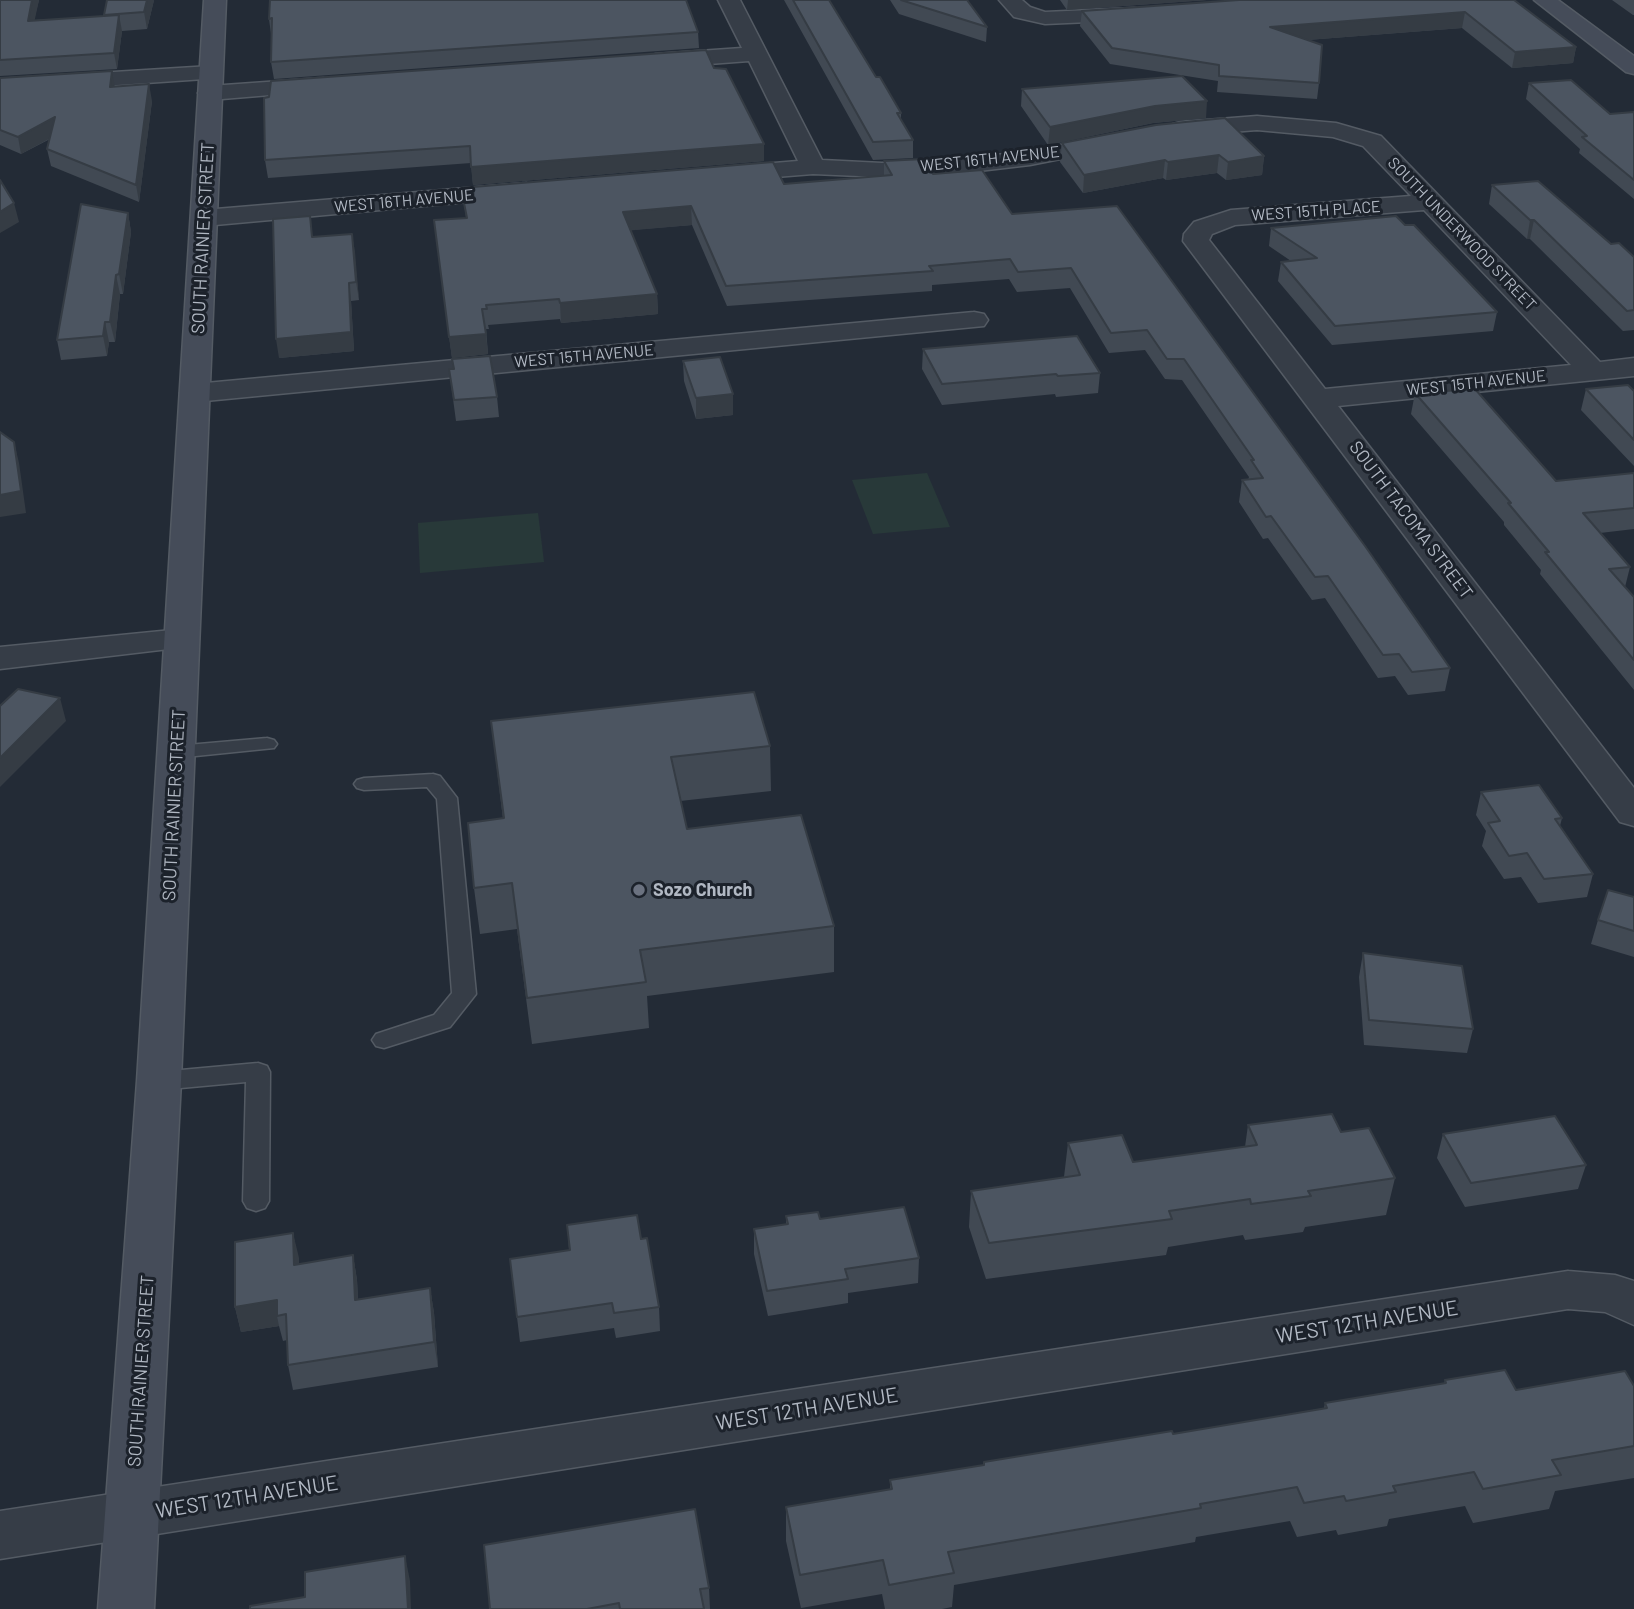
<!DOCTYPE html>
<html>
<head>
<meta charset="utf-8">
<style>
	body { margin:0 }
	canvas { display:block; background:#232b36 }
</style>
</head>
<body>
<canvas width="1634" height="1609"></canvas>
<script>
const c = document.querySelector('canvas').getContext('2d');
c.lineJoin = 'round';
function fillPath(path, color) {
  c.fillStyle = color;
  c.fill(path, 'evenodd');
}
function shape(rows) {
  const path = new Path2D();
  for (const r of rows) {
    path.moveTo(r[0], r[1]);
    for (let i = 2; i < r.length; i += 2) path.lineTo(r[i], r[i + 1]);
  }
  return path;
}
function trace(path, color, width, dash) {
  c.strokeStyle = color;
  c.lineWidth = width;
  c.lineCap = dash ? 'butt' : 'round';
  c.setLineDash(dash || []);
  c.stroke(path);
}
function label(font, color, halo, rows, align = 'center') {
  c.font = font + ' Barlow,sans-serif';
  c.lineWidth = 6;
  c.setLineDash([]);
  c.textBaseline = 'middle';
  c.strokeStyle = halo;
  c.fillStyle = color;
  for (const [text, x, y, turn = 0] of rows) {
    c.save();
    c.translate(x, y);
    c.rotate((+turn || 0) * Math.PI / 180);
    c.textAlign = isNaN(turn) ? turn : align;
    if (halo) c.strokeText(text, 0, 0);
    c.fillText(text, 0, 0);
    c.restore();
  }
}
fillPath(shape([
	[927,473,950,527,873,534,852,480],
	[538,513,544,562,420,573,418,523]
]), '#283939');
const lane = shape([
	[267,738,274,740,277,744,274,748,176,758,169,756,166,752,169,748,176,746,267,738],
	[433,774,440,776,457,798,476,994,450,1027,384,1048,376,1046,372,1040,376,1034,434,1015,452,993,437,799,427,787,364,790,357,788,354,784,357,780,364,778,433,774],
	[258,1063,267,1066,270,1072,269,1201,265,1208,256,1211,247,1208,243,1201,246,1082,159,1090,150,1087,147,1081,150,1075,159,1072,258,1063]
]);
const street = shape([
	[718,0,740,0,822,160,882,163,979,157,1030,151,1111,135,1120,137,1123,142,1120,147,1111,149,1030,165,979,171,882,177,813,174,726,181,717,179,714,174,717,169,726,167,798,161,749,61,656,68,648,66,645,61,648,56,656,54,742,48,718,0],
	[999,0,1022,0,1030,7,1045,12,1134,8,1142,9,1145,14,1142,19,1134,20,1045,24,1014,17,999,0],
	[211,66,219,68,222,73,219,78,0,93,0,79,211,66],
	[323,78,331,80,334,85,331,90,210,100,202,98,198,93,202,88,210,86,323,78],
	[1257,116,1336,123,1381,136,1600,362,1634,358,1634,376,1338,406,1634,788,1634,826,1620,822,1183,241,1184,234,1194,222,1231,210,1411,196,1363,146,1333,137,1257,130,1181,136,1173,134,1169,129,1173,124,1181,122,1257,116],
	[1424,210,1571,365,1325,389,1209,240,1212,234,1235,225,1424,210],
	[526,183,535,186,539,191,535,196,204,226,195,223,191,218,195,213,204,210,526,183],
	[974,312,984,314,988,320,984,326,195,402,185,399,180,393,185,387,195,384,974,312],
	[182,629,194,632,199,639,194,646,0,669,0,647,182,629],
	[1568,1271,1615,1275,1634,1281,1634,1325,1605,1312,1568,1309,0,1559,0,1511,1568,1271]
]);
const secondary = shape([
	[204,0,226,0,181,1081,154,1609,98,1609,137,1081,204,0],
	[1534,0,1558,0,1634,56,1634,74,1626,72,1534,0]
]);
trace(lane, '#545b64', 3);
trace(street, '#545b64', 3);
trace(secondary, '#545b64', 3);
fillPath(lane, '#363d47');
fillPath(street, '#363d47');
fillPath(secondary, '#454c59');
fillPath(shape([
	[0,0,39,0,34,20,105,16,104,15,154,0,147,29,122,31,117,69,0,76],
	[784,0,829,0,876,77,901,113,901,120,913,140,913,158,873,160],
	[890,0,967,0,987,27,986,42,899,14],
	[1060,0,1207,0,1067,10],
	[1514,0,1576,47,1573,63,1512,68,1462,28,1307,40,1319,83,1317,99,1217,92,1218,81,1110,64,1080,26,1082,11],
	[1612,0,1634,0,1634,15,1633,15],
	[269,19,698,32,699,48,274,79,271,62,271,34],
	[714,68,764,161,473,185,471,163,268,178,265,160],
	[0,78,115,86,152,101,139,202,51,166,47,149,50,139,21,154,0,145],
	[1529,83,1610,114,1634,112,1634,199,1579,153,1580,149,1526,99],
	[1022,89,1206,118,1153,123,1048,145,1021,106],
	[1062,143,1264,156,1262,175,1226,180,1217,173,1166,180,1163,178,1083,193,1060,162],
	[884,161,933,174,1012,214,1117,206,1450,668,1445,691,1408,695,1395,676,1378,678,1325,598,1312,600,1268,538,1263,539,1239,502,1242,480,1248,480,1249,477,1182,380,1165,379,1145,350,1109,353,1070,288,1017,292,1009,279,932,285,932,291,727,306,692,225,631,230,657,294,658,314,561,323,560,319,488,325,489,329,486,329,488,354,452,358,436,239,466,218,464,203,784,184,884,176],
	[1492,185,1611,244,1634,257,1634,330,1623,331,1530,239,1527,239,1489,204],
	[128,213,131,232,123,294,120,294,115,342,109,342,107,356,61,360,57,340],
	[1405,225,1497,312,1493,331,1332,345,1278,281,1281,262,1291,261,1269,246,1271,228],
	[352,234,359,300,351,301,354,351,279,358,313,237],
	[923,349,1100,373,1098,393,1056,397,1055,394,942,405,922,369],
	[683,361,733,415,696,419,684,381],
	[449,369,497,397,499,417,456,421],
	[1586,389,1634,391,1634,466,1581,410],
	[1415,393,1556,481,1634,473,1634,529,1600,533,1630,567,1625,587,1634,597,1634,690,1540,574,1541,570,1504,525,1504,522,1411,414],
	[491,721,770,746,771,791,680,801,687,829,834,926,834,972,647,996,649,1028,532,1044,517,929,480,934,474,888,503,819],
	[1481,792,1562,818,1560,826,1593,874,1587,897,1538,903,1521,877,1504,879,1482,846,1486,831,1476,815],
	[1634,897,1634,957,1591,944,1598,920],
	[1363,953,1473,1029,1467,1053,1364,1045,1359,977],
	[1248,1125,1341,1132,1395,1178,1386,1215,1305,1227,1303,1232,1245,1240,1243,1235,1168,1247,1166,1255,986,1279,969,1227,971,1191,1064,1177,1068,1143,1133,1162,1245,1147],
	[1443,1134,1586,1165,1578,1189,1465,1207,1437,1158],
	[786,1216,820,1219,919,1258,918,1283,848,1293,848,1303,768,1316,754,1254,754,1229,786,1225],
	[567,1225,641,1239,659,1307,660,1331,616,1338,614,1328,520,1342,510,1259,569,1250],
	[293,1233,299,1264,353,1255,357,1280,358,1299,430,1288,434,1313,438,1367,293,1390,288,1365,287,1340,283,1341,279,1326,241,1332,235,1307],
	[1445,1380,1516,1390,1634,1386,1634,1478,1555,1491,1549,1509,1473,1523,1465,1506,1389,1519,1387,1526,1338,1535,1336,1530,1297,1537,1290,1521,1196,1537,1195,1542,954,1585,952,1607,942,1609,885,1609,882,1594,801,1608,786,1541,786,1507,890,1489,890,1480,983,1465,984,1462,1173,1434,1324,1408,1325,1403,1444,1384],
	[709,1588,710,1609,490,1609]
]), '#414953');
fillPath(shape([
	[32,0,39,0,31,37,28,21],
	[147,0,154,0,147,29,144,12],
	[1068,0,1207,0,1067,10],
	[1465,12,1462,28,1268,43,1270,27],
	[119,15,122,31,117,69,114,53],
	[1576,47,1573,63,1512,68,1515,52],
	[112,71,115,88,110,87],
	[149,84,152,101,139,202,136,185],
	[1207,101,1206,118,1153,123,1048,145,1050,127,1155,106],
	[55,117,58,134,21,154,18,137],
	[764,144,764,161,473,185,471,167],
	[1219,155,1217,173,1166,180,1168,162],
	[1264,156,1262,175,1226,180,1228,162],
	[1165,160,1163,178,1083,193,1084,175],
	[14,203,19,222,0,233,0,212],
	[691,206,692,225,624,231,623,212],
	[128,213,131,232,123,294,119,274],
	[1530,220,1534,220,1530,239,1527,239],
	[352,234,355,252,359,300,356,282],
	[116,275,120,294,115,342,110,322],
	[349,283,351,301,354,351,279,358,276,339],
	[657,294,658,314,561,323,560,303],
	[105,322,109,342,107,356,103,336],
	[486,334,488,354,452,358,449,337],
	[733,394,733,415,696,419,696,398],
	[14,442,19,463,26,513,0,517,0,495],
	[60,698,66,721,0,787,0,758],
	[293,1233,299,1258,299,1289,294,1265],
	[353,1255,357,1280,359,1324,355,1300],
	[430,1288,434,1313,438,1367,434,1342],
	[277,1300,277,1316,279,1326,241,1332,235,1307],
	[405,1556,410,1581,411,1609,408,1609]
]), '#353c44');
const building = shape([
	[0,0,32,0,28,21,119,15,114,53,0,60,0,0],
	[107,0,147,0,144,12,104,15,107,0],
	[270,0,686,0,698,32,271,62,272,18,269,19,270,0],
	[793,0,829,0,876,77,880,77,901,113,897,113,913,140,873,142,793,0],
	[901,0,967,0,987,27,901,0],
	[1239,0,1514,0,1576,47,1515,52,1465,12,1270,27,1322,45,1319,83,1219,76,1219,65,1112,48,1082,11,1239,0],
	[706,50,714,68,726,69,764,144,471,167,470,146,265,160,264,98,269,97,271,81,706,50],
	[112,71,110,87,149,84,136,185,47,149,55,117,18,137,0,130,0,78,112,71],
	[1182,76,1207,101,1155,106,1050,127,1022,89,1182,76],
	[1571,80,1610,114,1634,112,1634,180,1582,137,1587,136,1529,83,1571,80],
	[1225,118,1264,156,1228,162,1219,155,1168,162,1165,160,1084,175,1062,143,1156,125,1225,118],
	[924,159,933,174,982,170,1012,214,1117,206,1365,546,1450,668,1412,672,1399,654,1383,655,1328,576,1315,577,1271,516,1266,517,1242,480,1263,478,1251,460,1254,460,1184,359,1167,359,1147,330,1111,333,1071,268,1018,272,1010,259,929,266,933,271,726,286,691,206,623,212,657,294,560,303,559,299,486,305,487,309,482,309,486,334,449,337,434,220,467,218,464,203,474,202,473,187,773,162,784,184,892,175,884,161,924,159],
	[0,180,14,203,0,212,0,180],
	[1538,181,1611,244,1619,243,1634,257,1634,310,1627,311,1534,220,1530,220,1492,185,1538,181],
	[81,204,128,213,119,274,116,275,110,322,105,322,103,336,57,340,81,204],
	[310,216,312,237,352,234,356,282,349,283,351,332,276,339,273,219,310,216],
	[1396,216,1405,225,1414,225,1497,312,1335,326,1281,262,1317,258,1271,228,1396,216],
	[1077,336,1100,373,1058,376,1056,374,942,384,923,349,1077,336],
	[490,356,497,397,454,400,449,369,454,369,452,359,490,356],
	[720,357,733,394,696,398,683,361,720,357],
	[1628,385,1634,391,1634,440,1586,389,1628,385],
	[1475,389,1556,481,1634,473,1634,508,1583,513,1630,567,1609,569,1634,597,1634,660,1545,552,1549,552,1508,503,1511,503,1415,393,1475,389],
	[0,432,14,442,21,491,0,495,0,432],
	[18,689,60,698,0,758,0,706,18,689],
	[754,692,770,746,671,757,687,829,801,815,834,926,640,950,646,982,527,998,512,883,474,888,468,823,504,818,491,721,754,692],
	[1539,785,1562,818,1555,819,1593,874,1544,879,1527,853,1509,856,1488,823,1500,821,1481,792,1539,785],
	[1608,890,1634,897,1634,931,1598,920,1608,890],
	[1363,953,1462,966,1473,1029,1369,1020,1363,953],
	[1332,1114,1341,1132,1369,1128,1395,1178,1308,1191,1311,1196,1251,1204,1250,1199,1169,1211,1172,1219,989,1243,971,1191,1080,1175,1068,1143,1122,1135,1133,1162,1257,1145,1248,1125,1332,1114],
	[1555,1116,1586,1165,1471,1183,1443,1134,1555,1116],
	[904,1207,919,1258,845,1269,848,1279,767,1291,754,1229,788,1224,786,1216,818,1212,820,1219,904,1207],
	[637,1215,641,1239,647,1238,659,1307,614,1313,612,1303,517,1317,510,1259,570,1250,567,1225,637,1215],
	[293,1233,294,1265,353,1255,355,1300,430,1288,434,1342,288,1365,286,1314,277,1316,277,1300,235,1307,235,1242,293,1233],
	[1505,1370,1516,1390,1625,1371,1634,1386,1634,1446,1552,1460,1561,1475,1483,1489,1474,1472,1393,1486,1396,1492,1346,1501,1344,1496,1304,1503,1297,1487,1200,1504,1201,1508,948,1552,954,1573,889,1585,883,1560,800,1575,786,1507,892,1489,890,1480,984,1465,984,1462,1172,1431,1173,1434,1327,1408,1325,1403,1446,1383,1445,1380,1505,1370],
	[695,1509,709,1588,700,1589,704,1609,620,1609,619,1603,587,1609,490,1609,484,1545,695,1509],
	[405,1556,408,1609,250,1609,250,1606,305,1597,305,1572,405,1556]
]);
fillPath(building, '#4c5561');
trace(building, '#353c44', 2);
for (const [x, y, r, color] of [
	[639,890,7,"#6b7280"]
]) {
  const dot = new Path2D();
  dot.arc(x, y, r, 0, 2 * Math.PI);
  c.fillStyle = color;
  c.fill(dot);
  trace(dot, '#1c222b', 2.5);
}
label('16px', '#b1b8c3', '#1c222b', [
	["WEST 16TH AVENUE",990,159,-6],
	["WEST 16TH AVENUE",404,201,-5],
	["WEST 15TH PLACE",1316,211,-4],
	["SOUTH UNDERWOOD STREET",1462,234,46],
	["WEST 15TH AVENUE",584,356,-5],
	["WEST 15TH AVENUE",1476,383,-6]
]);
label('18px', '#b1b8c3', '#1c222b', [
	["SOUTH RAINIER STREET",203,238,-87],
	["SOUTH TACOMA STREET",1411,520,53],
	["SOUTH RAINIER STREET",174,805,-87],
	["SOUTH RAINIER STREET",141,1371,-86]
]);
label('bold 18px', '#b1b8c3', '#1c222b', [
	["Sozo Church",653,890]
], 'left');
label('21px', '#b1b8c3', '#1c222b', [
	["WEST 12TH AVENUE",1367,1322,-9],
	["WEST 12TH AVENUE",807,1409,-9],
	["WEST 12TH AVENUE",247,1497,-9]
]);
</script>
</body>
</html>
